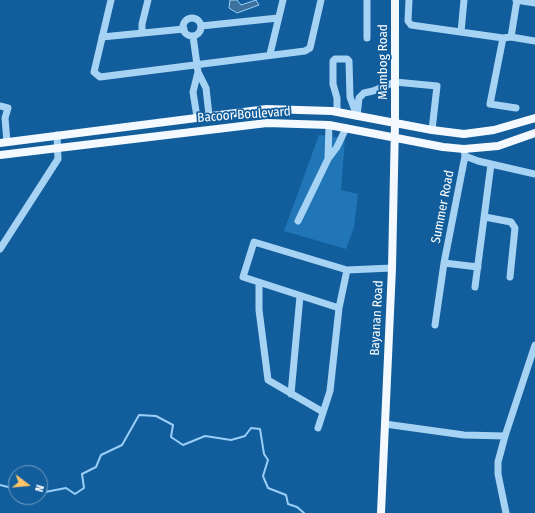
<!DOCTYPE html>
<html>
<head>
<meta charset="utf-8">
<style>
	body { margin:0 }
	#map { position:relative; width:535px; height:513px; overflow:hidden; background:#125d9b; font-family:"Fira Sans Condensed",sans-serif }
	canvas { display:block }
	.north { position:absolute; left:8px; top:465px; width:40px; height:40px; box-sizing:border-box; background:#125d9b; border:1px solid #719ec3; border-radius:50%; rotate:106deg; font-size:11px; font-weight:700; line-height:16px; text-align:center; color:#fff }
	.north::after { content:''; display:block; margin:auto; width:14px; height:18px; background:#ffc369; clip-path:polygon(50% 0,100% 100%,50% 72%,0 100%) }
</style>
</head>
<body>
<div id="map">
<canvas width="535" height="513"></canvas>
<div class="north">N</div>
</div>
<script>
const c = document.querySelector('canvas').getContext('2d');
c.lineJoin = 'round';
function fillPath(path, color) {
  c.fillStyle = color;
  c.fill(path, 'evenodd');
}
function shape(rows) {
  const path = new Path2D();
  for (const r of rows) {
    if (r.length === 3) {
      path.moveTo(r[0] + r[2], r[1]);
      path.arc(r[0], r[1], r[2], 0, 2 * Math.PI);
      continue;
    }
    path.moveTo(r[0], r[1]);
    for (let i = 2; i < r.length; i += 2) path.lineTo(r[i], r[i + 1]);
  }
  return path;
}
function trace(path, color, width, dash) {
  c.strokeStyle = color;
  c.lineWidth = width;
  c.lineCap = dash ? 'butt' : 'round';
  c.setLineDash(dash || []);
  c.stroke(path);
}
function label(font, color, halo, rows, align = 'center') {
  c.font = font + ' "Fira Sans Condensed",sans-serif';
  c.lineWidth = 3.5;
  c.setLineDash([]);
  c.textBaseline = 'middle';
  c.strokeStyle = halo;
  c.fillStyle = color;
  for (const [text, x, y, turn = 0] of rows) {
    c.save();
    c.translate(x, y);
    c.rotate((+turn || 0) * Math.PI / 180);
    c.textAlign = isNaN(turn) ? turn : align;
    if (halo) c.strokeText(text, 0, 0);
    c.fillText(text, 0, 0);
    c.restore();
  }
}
fillPath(shape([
	[319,135,345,138,341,190,358,194,354,227,346,249,284,231]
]), '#2176b8');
const water = shape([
	[230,0,237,0,241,5,256,0,259,5,237,13,229,8,230,0]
]);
fillPath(water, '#3d729e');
trace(water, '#98cef7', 1);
trace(shape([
	[0,485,16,489],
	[40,493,66,488,75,494,84,488,82,474,96,467,101,455,122,445,139,415,156,416,173,425,171,437,183,445,205,436,231,440,245,436,251,428,260,429,264,454,268,460,263,476,268,488,286,495,288,504,297,507,304,513]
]), '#98cef7', 2);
trace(shape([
	[111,0,94,72,100,77,305,51,310,48,321,0],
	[367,0,367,38],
	[409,0,408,21,411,25,503,38,511,37,517,0],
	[516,0,535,3],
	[192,27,9],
	[201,26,278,18],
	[461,32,464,0],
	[142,33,142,24,148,0],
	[193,36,198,72,206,88,209,115],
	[102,37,184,29],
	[511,37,535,41],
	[503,38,490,104,516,108],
	[270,54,283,0],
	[0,106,8,108,5,118,7,142],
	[337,112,337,98,333,84,333,61,335,59,347,59,349,61,350,97,357,116],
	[357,116,359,98,364,93,373,91,395,82,437,86,432,130],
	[197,117,193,92,198,72],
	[465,156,478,161,535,174],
	[328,159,329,125],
	[485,217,511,222,515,228,510,277],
	[298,221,328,159,337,147,346,128],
	[0,249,58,159,57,135],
	[444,263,478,267],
	[259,284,259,310,268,380,323,412],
	[475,287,491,164],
	[339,308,243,277,254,242,347,270,392,268],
	[435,325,444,263,465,156,464,149],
	[291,394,300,296],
	[385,424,464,435,505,436],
	[318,428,330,391,339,308,347,270],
	[506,513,498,474,498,462,505,436,535,345]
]), '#a6d2f4', 7);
trace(shape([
	[0,143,267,109,332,111,432,130,464,134,494,130,535,118],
	[0,155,267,123,329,125,443,147,464,149,498,146,535,133],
	[381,513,392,268,395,124,395,0]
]), '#f3f9ff', 8);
label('13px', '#fff', '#125d9b', [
	["Mambog Road",383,62,-90],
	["Bacoor Boulevard",244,115,-4],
	["Summer Road",443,207,-79],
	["Bayanan Road",377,318,-87]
]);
</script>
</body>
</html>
